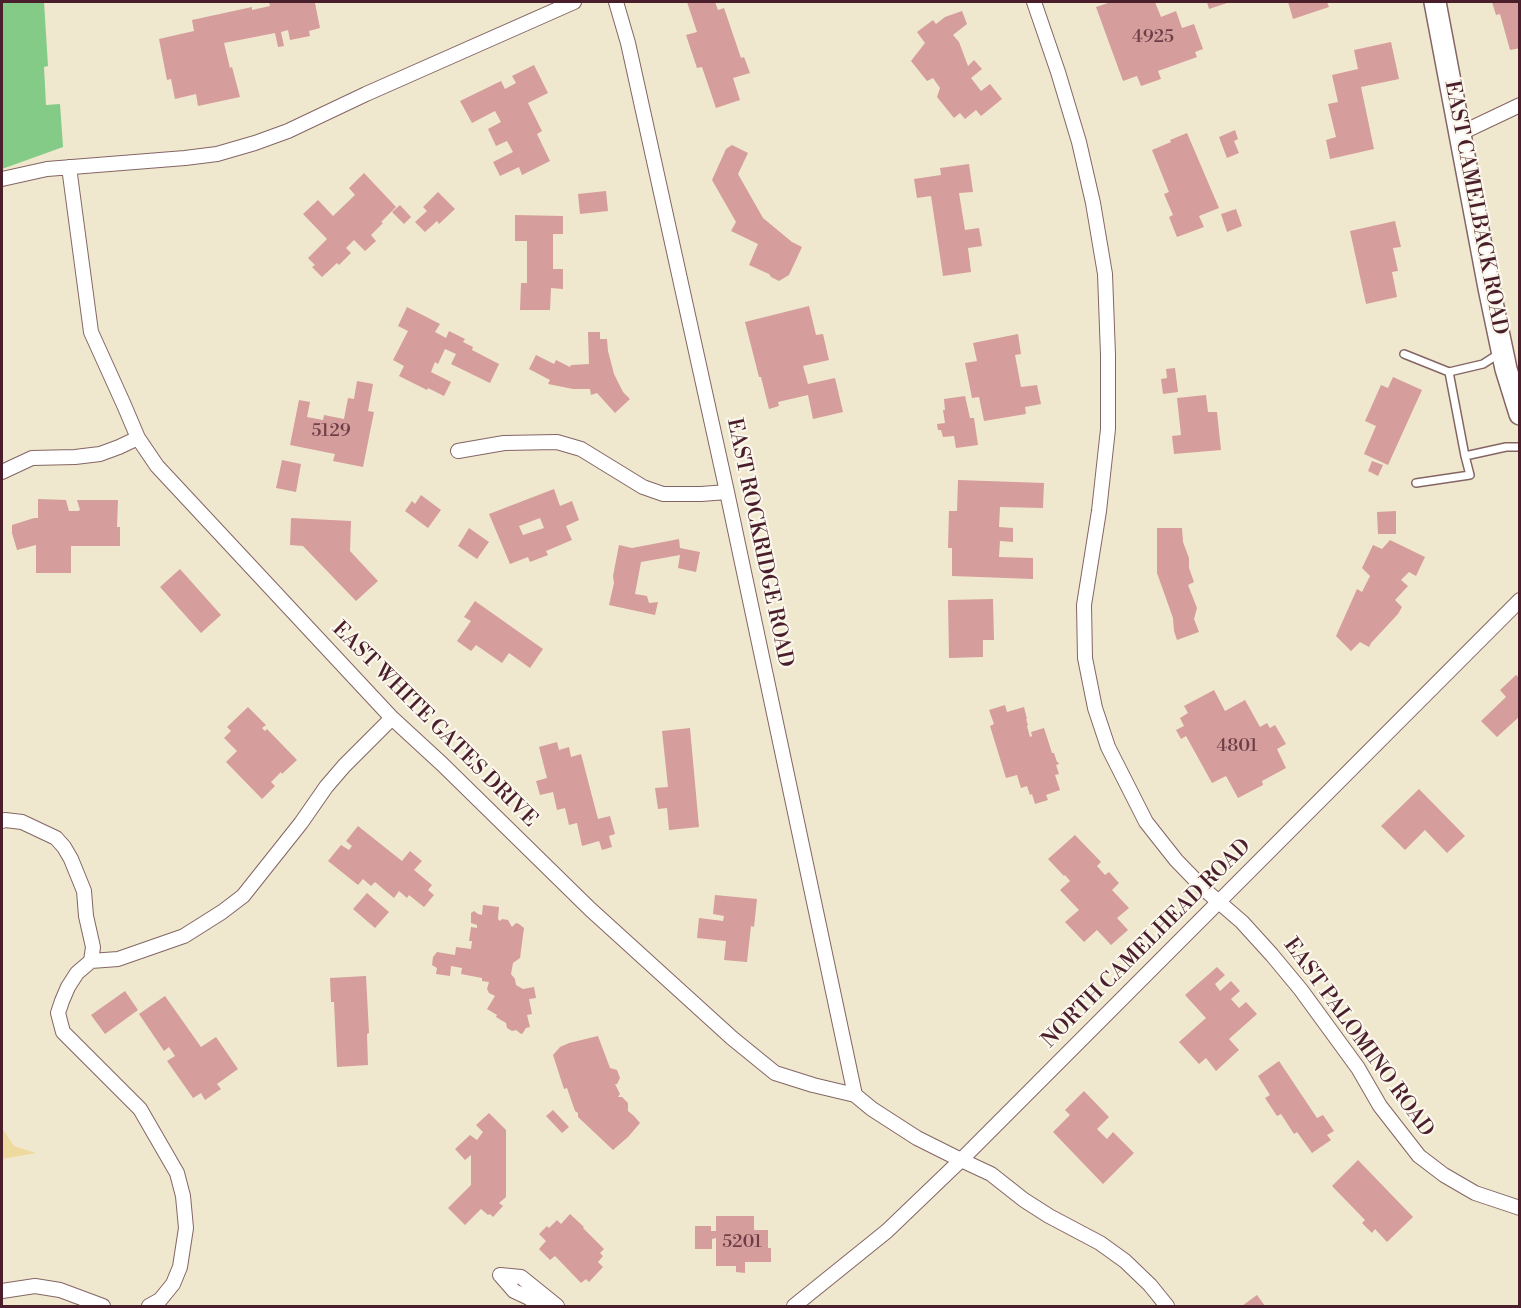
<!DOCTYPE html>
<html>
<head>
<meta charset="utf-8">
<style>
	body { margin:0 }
	#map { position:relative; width:1521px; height:1308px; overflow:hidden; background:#f0e8ce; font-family:"Libre Bodoni",serif }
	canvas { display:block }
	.frame { position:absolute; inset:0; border:3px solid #4a1f2b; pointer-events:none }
</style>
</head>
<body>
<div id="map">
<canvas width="1521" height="1308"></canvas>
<div class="frame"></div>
</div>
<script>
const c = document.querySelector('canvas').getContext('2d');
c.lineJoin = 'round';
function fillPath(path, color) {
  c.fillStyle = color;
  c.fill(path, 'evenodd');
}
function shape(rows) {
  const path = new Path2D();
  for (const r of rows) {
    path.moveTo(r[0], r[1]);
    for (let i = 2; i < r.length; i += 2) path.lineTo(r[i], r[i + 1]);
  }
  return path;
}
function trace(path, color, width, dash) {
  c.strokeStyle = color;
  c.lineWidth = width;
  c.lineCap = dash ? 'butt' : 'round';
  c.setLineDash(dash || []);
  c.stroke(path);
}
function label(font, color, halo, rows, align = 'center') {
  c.font = font + ' "Libre Bodoni",serif';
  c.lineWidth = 4.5;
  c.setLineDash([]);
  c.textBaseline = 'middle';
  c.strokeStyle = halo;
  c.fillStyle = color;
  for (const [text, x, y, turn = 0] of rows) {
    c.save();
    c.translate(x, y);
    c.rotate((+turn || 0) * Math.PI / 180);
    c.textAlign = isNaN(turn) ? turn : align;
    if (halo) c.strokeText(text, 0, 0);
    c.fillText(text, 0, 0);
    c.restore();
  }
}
fillPath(shape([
	[2,2,44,2,48,66,44,67,46,105,60,104,63,147,2,169]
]), '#83cb87');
fillPath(shape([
	[2,1128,14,1146,36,1153,2,1159]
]), '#eeda9e');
fillPath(shape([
	[269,2,319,2,315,3,320,28,309,31,310,36,290,40,288,30,281,32,284,46,278,47,275,33,224,43,230,68,232,67,240,97,198,106,196,94,175,99,171,79,167,80,159,39,194,31,192,20,252,7,252,10,270,6],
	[687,2,715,2,718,10,724,8,741,58,744,57,750,73,733,78,740,100,716,108,702,67,697,68,686,35,697,32],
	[1111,2,1155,2,1161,17,1176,11,1182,28,1194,24,1203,49,1195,52,1197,57,1158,71,1161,79,1141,86,1137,76,1123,81,1096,7],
	[1207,2,1230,2,1209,9],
	[1288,2,1327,2,1329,7,1293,19],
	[1492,2,1520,2,1520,48,1510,50,1500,14,1496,15],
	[962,11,967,24,953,35,959,42,968,66,974,60,982,69,971,78,981,91,990,84,1002,99,981,116,976,110,965,119,960,113,954,118,937,97,940,88,933,78,927,81,911,61,925,43,917,32,933,20,936,24,945,17],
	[1391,42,1399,79,1361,87,1374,149,1330,159,1326,140,1336,137,1328,104,1338,102,1332,75,1358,69,1354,50],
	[534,65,548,93,528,103,542,131,537,134,550,161,522,175,519,167,500,176,493,162,513,152,507,141,496,146,488,129,501,122,495,111,472,123,460,101,501,81,505,89,516,83,512,76],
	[1235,130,1238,139,1234,141,1239,153,1227,158,1219,137],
	[1187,133,1219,208,1199,216,1204,227,1177,237,1169,217,1173,215,1164,194,1169,192,1152,150,1171,142,1170,140],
	[732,145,748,153,738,174,763,218,792,242,802,247,789,275,779,281,771,277,769,274,749,265,758,244,731,231,736,222,712,180,726,149],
	[969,164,973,192,959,193,965,230,979,228,982,246,968,248,971,272,943,276,931,196,917,198,914,179,941,175,940,168],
	[364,173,396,207,381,222,383,223,371,235,376,241,365,251,354,240,346,248,351,253,339,265,337,263,322,277,312,267,315,265,308,258,327,239,303,214,318,200,333,216,355,195,349,188],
	[606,191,608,211,580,214,578,194],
	[438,192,455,209,439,224,437,221,425,232,415,222,427,211,423,207],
	[400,205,411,217,404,224,392,212],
	[1236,209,1242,226,1227,232,1221,214],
	[515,215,563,216,563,234,553,234,553,269,563,269,563,289,551,288,550,310,520,310,521,283,527,283,527,241,515,241],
	[1395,221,1401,247,1393,248,1398,271,1392,272,1397,297,1366,304,1350,231],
	[809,306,816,335,823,334,829,360,803,366,808,384,835,378,843,412,813,419,808,395,778,402,779,406,769,409,761,377,759,377,745,322],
	[407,307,440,324,435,332,446,338,449,331,465,339,463,342,473,347,472,350,499,364,490,383,451,364,456,354,445,349,438,364,435,362,431,372,451,382,444,396,428,388,427,390,399,376,404,366,393,360,408,331,398,326],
	[588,332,600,332,600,339,607,339,608,351,614,374,623,392,630,399,615,413,597,393,591,395,590,389,573,389,548,384,550,380,529,369,536,355,554,364,556,360,570,367,571,365,589,364],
	[1018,334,1021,354,1015,355,1021,387,1037,385,1041,404,1025,407,1026,414,984,421,979,397,972,398,965,363,977,361,973,343],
	[1175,368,1178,392,1163,394,1161,379,1167,378,1166,369],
	[1393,377,1422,390,1388,465,1364,454,1376,426,1365,421,1381,385,1388,388],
	[357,381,373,384,368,411,374,412,363,467,333,461,335,454,290,445,299,400,310,402,307,417,323,420,324,415,344,419,348,398,354,399],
	[1206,395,1208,412,1217,412,1221,450,1174,454,1172,436,1181,435,1177,398],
	[965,396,970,418,974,418,978,445,956,448,954,436,943,437,941,430,938,430,937,424,945,423,943,410,945,410,944,399],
	[282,460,301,464,296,492,276,488],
	[1372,461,1383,465,1378,476,1368,471],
	[958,480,1044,483,1043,508,1000,507,999,527,1013,528,1013,542,1000,541,999,557,1033,558,1033,579,952,576,952,548,948,548,949,511,957,511],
	[554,489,560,506,572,501,579,520,566,526,572,540,546,551,548,555,530,562,528,557,510,564,489,514],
	[540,518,544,528,523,535,519,526],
	[421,495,441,510,428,528,405,511,412,501,415,504],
	[38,499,66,500,69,511,78,511,80,510,77,500,118,500,117,527,120,527,120,546,71,546,71,573,36,573,36,545,17,550,12,533,12,525,34,518,38,518],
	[1396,511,1396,534,1378,534,1377,512],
	[291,518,351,521,350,551,378,581,356,601,303,546,290,545],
	[469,528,489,542,477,559,458,546],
	[1157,528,1182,528,1183,542,1189,558,1189,568,1194,582,1188,585,1197,608,1194,619,1199,632,1177,640,1174,631,1173,618,1157,573],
	[679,539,680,548,700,552,696,572,678,568,680,555,641,562,635,594,647,596,649,603,658,602,655,615,609,605,614,583,613,576,619,545,632,548],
	[1390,540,1425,557,1416,576,1409,572,1401,580,1408,586,1395,600,1402,607,1398,614,1371,643,1369,647,1360,642,1351,651,1336,636,1357,589,1362,592,1370,576,1362,568,1373,545,1382,549],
	[180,569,221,615,201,633,160,587],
	[993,599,994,640,983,640,983,657,949,658,948,600],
	[475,601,543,649,530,668,509,653,502,663,476,645,471,651,457,641,471,621,464,617],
	[1516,675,1520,678,1520,716,1497,737,1481,721,1506,697,1500,690],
	[1214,690,1225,711,1245,700,1260,727,1267,723,1270,728,1275,725,1286,744,1277,749,1286,768,1262,781,1263,785,1238,798,1226,776,1212,783,1186,736,1181,739,1176,730,1184,726,1180,718,1188,713,1184,706],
	[1005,705,1007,712,1024,707,1027,719,1026,719,1028,725,1027,726,1030,737,1032,736,1031,732,1044,728,1052,753,1054,753,1057,762,1058,762,1059,764,1056,765,1059,774,1055,775,1060,790,1046,795,1048,800,1035,804,1032,794,1030,795,1027,786,1021,788,1017,775,1006,778,990,726,994,724,989,710],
	[248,707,266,725,262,728,265,731,267,729,297,760,282,774,281,772,271,782,275,786,262,799,226,762,237,751,224,738,231,731,227,727],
	[690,728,699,827,669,830,667,808,658,809,655,788,668,787,662,731],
	[557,742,559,750,569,747,571,757,581,754,598,819,610,816,615,834,609,836,612,847,602,850,599,841,582,846,577,823,569,825,565,808,557,810,553,792,540,795,536,781,547,778,539,747],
	[1419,789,1465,836,1447,853,1425,830,1405,850,1381,826],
	[358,826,402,861,410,851,422,861,414,870,432,885,428,890,434,895,424,907,409,895,407,898,399,891,394,898,375,882,371,886,363,879,358,885,328,861,341,845,349,850,352,846,346,841],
	[1075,835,1101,862,1097,866,1105,875,1109,872,1119,883,1112,890,1129,908,1117,918,1128,930,1111,945,1097,930,1084,942,1065,922,1079,910,1060,890,1070,881,1065,875,1064,876,1048,859],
	[367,893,389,912,375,928,353,909],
	[715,895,757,899,754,927,751,926,747,962,724,960,726,941,697,938,699,918,723,921,724,916,713,914],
	[483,905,499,907,498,919,500,921,502,919,508,920,512,927,516,923,519,924,524,928,520,958,513,963,511,974,515,979,516,985,523,989,534,987,536,998,529,999,532,1014,527,1015,530,1027,526,1028,523,1033,521,1034,516,1030,512,1031,507,1028,506,1023,496,1017,497,1015,487,1009,495,996,489,993,487,989,489,982,482,981,482,978,461,974,462,968,451,966,450,976,436,974,437,968,432,965,433,957,437,952,455,955,456,947,471,949,472,941,469,941,471,927,477,928,477,925,471,923,471,913,474,911,478,914,482,915],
	[1217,967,1225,975,1215,984,1220,991,1231,981,1240,991,1231,999,1239,1008,1246,1002,1257,1014,1229,1039,1239,1050,1216,1071,1206,1058,1199,1064,1179,1042,1206,1018,1185,995],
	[366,976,369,1033,367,1034,368,1065,337,1067,334,1002,331,1002,330,978],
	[125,991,138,1010,105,1034,91,1015],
	[165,996,201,1047,216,1037,238,1069,217,1084,221,1089,205,1100,201,1093,193,1098,167,1061,175,1056,169,1047,164,1051,139,1014],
	[598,1036,610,1068,617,1070,620,1078,617,1084,615,1084,620,1094,618,1097,622,1097,628,1103,628,1111,634,1116,640,1123,628,1137,613,1150,578,1117,578,1113,575,1111,567,1088,564,1089,553,1055,560,1047,569,1043],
	[1279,1061,1317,1118,1323,1115,1334,1131,1327,1135,1331,1140,1312,1153,1297,1132,1294,1134,1281,1114,1277,1116,1265,1098,1270,1095,1258,1076],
	[1084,1091,1109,1117,1097,1129,1107,1139,1113,1132,1134,1153,1103,1184,1053,1132,1070,1115,1065,1110],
	[553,1110,569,1127,562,1133,546,1116],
	[489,1113,506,1130,506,1197,499,1203,503,1206,493,1217,490,1214,488,1215,481,1209,465,1225,448,1208,471,1185,471,1155,465,1160,455,1149,470,1135,477,1140,483,1132,476,1125],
	[1358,1160,1413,1217,1387,1242,1375,1229,1372,1233,1362,1223,1365,1220,1332,1186],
	[570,1214,584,1227,583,1228,604,1249,600,1253,603,1256,598,1262,603,1267,589,1282,586,1279,581,1283,555,1256,550,1260,539,1249,546,1241,539,1234,547,1226,549,1228,557,1220,561,1224],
	[716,1216,754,1216,754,1230,768,1230,768,1248,771,1248,771,1262,745,1262,745,1273,736,1272,736,1266,716,1266,716,1238,712,1239,712,1249,695,1249,695,1226,711,1226,711,1231,716,1231],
	[1257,1295,1265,1306,1242,1306]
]), '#d59d9b');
const lane = shape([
	[1500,353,1483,364,1449,372,1465,456,1506,447,1520,447],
	[1404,354,1449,372],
	[1416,483,1470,475,1465,456]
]);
const street = shape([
	[616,2,628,43,727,492,855,1095],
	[1034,2,1058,72,1079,142,1093,203,1105,274,1108,355,1108,429,1099,511,1084,605,1085,658,1095,708,1108,747,1146,822,1176,860,1205,890,1242,922,1272,955,1301,990,1358,1068,1380,1106,1419,1156,1444,1175,1475,1193,1520,1208],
	[1461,133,1520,105],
	[69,167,91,332,124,405,138,438,157,466,392,718,442,764,590,909,732,1038,775,1073,813,1085,855,1095,872,1109,917,1138,961,1160,991,1174,1024,1200,1049,1216,1100,1243,1125,1261,1150,1285,1167,1306],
	[2,179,47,169,185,158,217,154,255,143,288,131,366,94,574,2],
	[458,451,504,443,557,442,581,449,643,487,663,494,701,494,727,492],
	[2,472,32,458,75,457,100,454,119,447,138,438],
	[2,821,5,820,22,822,56,838,64,847,71,859,84,891,86,916,93,947,91,961],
	[91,961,77,973,68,987,62,1001,58,1013,63,1032,140,1109,177,1173,183,1196,186,1228,180,1267,173,1284,160,1300,149,1306],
	[91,961,118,959,184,936,222,912,243,896,301,823,326,787,344,766,392,718],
	[500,1275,521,1277,557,1306],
	[500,1275,514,1291,529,1298,540,1306],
	[2,1291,35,1286,60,1290,103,1306],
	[794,1306,887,1231,961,1160,1520,600]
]);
const primary = shape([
	[1435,2,1489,288,1506,369,1520,414]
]);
trace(lane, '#846564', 10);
trace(street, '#846564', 16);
trace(primary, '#846564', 24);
trace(lane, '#fff', 7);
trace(street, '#fff', 14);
trace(primary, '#fff', 21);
label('18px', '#6d3e47', null, [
	["4925",1153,38],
	["5129",331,432],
	["4801",1237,747],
	["5201",742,1243]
]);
label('21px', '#4a1f2b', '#fbf7ec', [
	["EAST CAMELBACK ROAD",1475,208,79],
	["EAST ROCKRIDGE ROAD",759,543,78],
	["EAST WHITE GATES DRIVE",434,725,45],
	["NORTH CAMELHEAD ROAD",1147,944,-45],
	["EAST PALOMINO ROAD",1358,1038,54]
]);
</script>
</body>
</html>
